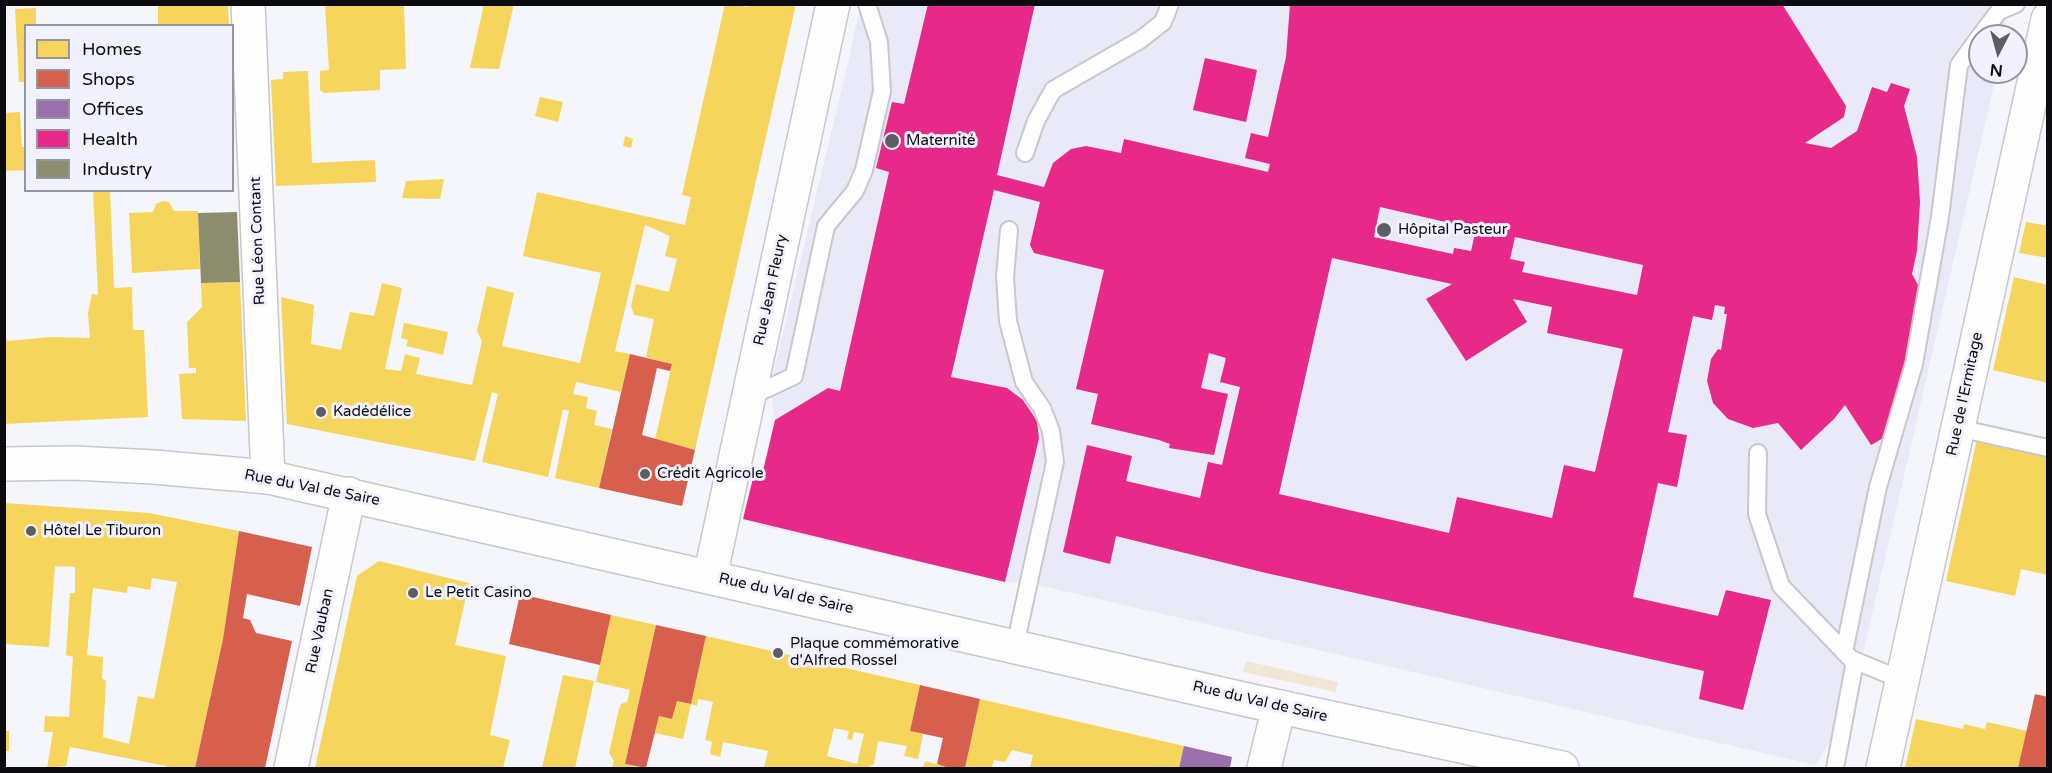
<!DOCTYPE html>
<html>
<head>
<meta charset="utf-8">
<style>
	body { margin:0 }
	#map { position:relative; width:2052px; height:773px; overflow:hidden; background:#f5f5fc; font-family:"Varela Round",sans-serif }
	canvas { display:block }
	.frame { position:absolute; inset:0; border:6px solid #0b0b10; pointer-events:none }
	.legend { position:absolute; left:24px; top:24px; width:210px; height:168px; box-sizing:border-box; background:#f2f2ff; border:2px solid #96969f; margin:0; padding:8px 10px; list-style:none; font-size:18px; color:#0b0b10 }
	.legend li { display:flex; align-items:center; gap:12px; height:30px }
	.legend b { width:30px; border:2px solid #96969f }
	.north { position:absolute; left:1968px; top:24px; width:60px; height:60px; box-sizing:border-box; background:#f2f2ff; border:2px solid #96969f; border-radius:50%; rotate:186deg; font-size:16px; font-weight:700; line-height:24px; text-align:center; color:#0b0b10 }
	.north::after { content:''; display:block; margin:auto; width:21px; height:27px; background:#5d5d63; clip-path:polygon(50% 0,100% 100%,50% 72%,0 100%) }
</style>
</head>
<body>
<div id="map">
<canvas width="2052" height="773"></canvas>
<div class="frame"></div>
<ul class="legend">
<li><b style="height:16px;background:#f6d55c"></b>Homes</li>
<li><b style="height:16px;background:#d6604d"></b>Shops</li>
<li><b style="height:16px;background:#9970ab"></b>Offices</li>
<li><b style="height:16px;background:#e7298a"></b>Health</li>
<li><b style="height:16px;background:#8c8c6e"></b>Industry</li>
</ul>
<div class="north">N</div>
</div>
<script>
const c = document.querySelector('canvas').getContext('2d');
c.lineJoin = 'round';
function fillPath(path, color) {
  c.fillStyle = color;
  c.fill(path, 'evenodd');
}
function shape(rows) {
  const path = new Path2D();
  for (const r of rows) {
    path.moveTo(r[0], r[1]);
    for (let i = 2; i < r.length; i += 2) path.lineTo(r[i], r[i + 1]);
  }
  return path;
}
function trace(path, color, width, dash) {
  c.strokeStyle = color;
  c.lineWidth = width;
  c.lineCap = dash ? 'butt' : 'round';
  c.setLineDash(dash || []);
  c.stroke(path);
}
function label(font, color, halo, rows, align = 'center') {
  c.font = font + ' "Varela Round",sans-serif';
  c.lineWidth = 6;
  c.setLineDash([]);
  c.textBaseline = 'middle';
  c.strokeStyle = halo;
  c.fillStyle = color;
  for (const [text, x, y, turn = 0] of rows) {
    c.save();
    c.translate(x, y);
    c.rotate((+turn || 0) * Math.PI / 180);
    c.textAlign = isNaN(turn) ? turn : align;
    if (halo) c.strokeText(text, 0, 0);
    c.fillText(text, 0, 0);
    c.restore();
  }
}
fillPath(shape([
	[860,5,2009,5,2004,36,1980,36,1980,72,1997,72,1850,710,1815,765,1029,583,1005,582,761,526,743,519,755,470,763,471,775,420,770,387,850,55]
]), '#e9e9f7');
fillPath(shape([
	[1246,661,1338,682,1336,692,1243,672]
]), '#f1e7d4');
fillPath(shape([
	[158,4,228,4,229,26,158,26],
	[484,4,514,4,499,69,470,68],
	[725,4,748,7,749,4,796,4,695,450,655,440,672,364,646,357,654,319,634,315,631,306,636,284,669,292,677,259,665,256,670,236,645,225,615,351,630,354,621,392,576,382,573,394,588,397,586,408,597,411,594,425,612,429,599,488,555,478,569,411,563,409,548,477,482,462,498,394,492,392,475,461,287,424,281,297,314,305,311,344,341,350,350,312,374,316,382,283,402,288,385,369,401,371,405,354,420,358,416,374,472,385,482,341,477,331,487,286,514,293,502,346,580,363,601,273,523,256,537,192,685,225,691,197,682,195],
	[325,5,404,5,406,69,380,70,380,90,324,93,320,90,320,71,329,70],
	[36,8,36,26,26,26,26,82,19,82,15,9],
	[308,71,312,163,375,160,376,182,276,186,271,80,283,79,283,72],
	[540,97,563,102,558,122,535,116],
	[20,112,22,147,26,147,26,170,4,171,4,113],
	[625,136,633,139,631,148,623,146],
	[444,179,440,199,402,198,406,181],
	[93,190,110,190,114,288,132,287,133,330,144,330,148,417,4,424,4,330,7,341,50,337,90,338,88,313,92,294,98,295],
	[163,201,169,202,174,211,198,211,200,269,132,273,129,213,153,212,156,204],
	[2026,222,2048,226,2048,258,2019,253],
	[2014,277,2048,285,2048,383,1993,370],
	[240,282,246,421,182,419,179,374,196,373,196,368,189,368,187,322,202,307,201,283],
	[404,323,448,332,443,355,406,346,408,340,401,338],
	[1977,439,2048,454,2048,575,2021,569,2015,596,1946,581],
	[4,503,149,513,239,531,223,639,195,768,166,768,166,766,70,747,66,766,47,768,53,732,44,732,45,716,69,717,73,657,66,655,70,593,75,593,75,567,55,566,49,647,4,644],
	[152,578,177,582,154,699,138,696,129,744,103,737,106,680,102,679,103,657,87,655,93,588,127,593,128,586,150,590],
	[379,561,469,583,455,645,506,656,490,735,510,740,503,768,315,768,357,576],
	[611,615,656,625,625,764,641,768,612,768,614,761,609,753,619,709,621,704,627,702,630,690,596,682],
	[706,636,920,685,910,731,923,734,918,759,904,756,907,746,878,741,874,764,867,768,764,768,768,751,723,742,720,757,710,754,712,742,705,740,713,702,698,699,697,706,691,704,683,739,655,733,659,716,672,719,677,701,691,704],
	[834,728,849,731,847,739,852,740,854,732,864,734,857,764,827,756],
	[563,675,594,681,575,768,542,768],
	[980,699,1184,746,1179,768,1030,768,1033,755,1012,750,1005,762,994,760,992,768,965,768],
	[1916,719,1963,729,1964,724,1985,729,1987,722,2027,731,2018,768,1905,768],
	[5,731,9,731,9,751,5,751],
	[925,761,950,768,923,768]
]), '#f6d55c');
fillPath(shape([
	[630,354,672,364,670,371,657,368,642,435,695,450,682,506,599,488],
	[239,531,312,547,300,606,247,594,243,618,250,620,256,633,292,641,265,768,195,768,223,639],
	[520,594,611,615,600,665,509,644],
	[656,625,706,636,691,704,677,701,672,719,659,716,646,768,625,764],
	[920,685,980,699,965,768,949,768,937,764,943,738,910,731],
	[2035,694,2048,697,2048,768,2018,768]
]), '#d6604d');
fillPath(shape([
	[1184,746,1232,757,1230,768,1179,768]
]), '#9970ab');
fillPath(shape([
	[928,4,1035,4,997,175,1044,187,1053,163,1071,149,1086,146,1121,153,1124,139,1268,172,1270,164,1245,158,1251,133,1268,137,1286,57,1290,4,1782,4,1846,106,1844,117,1805,143,1831,148,1857,131,1872,87,1887,92,1891,83,1910,89,1904,106,1917,157,1920,202,1917,251,1912,274,1924,296,1894,432,1871,445,1845,405,1834,419,1801,450,1778,423,1753,428,1728,419,1713,403,1707,381,1711,359,1718,349,1721,350,1727,314,1724,314,1725,307,1715,305,1712,320,1693,316,1668,432,1687,435,1677,487,1658,483,1633,597,1718,616,1726,590,1771,600,1743,710,1699,699,1704,671,1266,573,1116,536,1110,564,1063,552,1087,445,1132,456,1126,481,1200,498,1208,462,1222,465,1240,387,1220,382,1226,358,1209,353,1201,388,1228,394,1214,455,1169,448,1170,444,1159,440,1091,424,1098,394,1076,389,1104,270,1034,253,1030,245,1040,202,994,190,951,377,1007,388,1023,400,1037,421,1039,438,1036,451,1005,582,743,519,755,470,763,471,775,420,828,388,840,391,889,172,876,168,892,102,904,104],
	[1380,207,1476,229,1471,251,1454,248,1453,254,1374,237],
	[1515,237,1643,265,1637,295,1522,272,1525,262,1510,259],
	[1332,258,1452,284,1426,299,1466,361,1527,322,1513,299,1552,307,1547,333,1623,349,1595,472,1564,465,1552,518,1457,497,1449,533,1279,494],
	[1205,58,1257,70,1246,122,1193,110]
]), '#e7298a');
fillPath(shape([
	[237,212,240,282,201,283,198,213]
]), '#8c8c6e');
const lane = shape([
	[1980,36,1999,11,2016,4],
	[1025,153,1036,121,1053,90,1140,40,1163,22,1170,4],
	[1009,230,1005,277,1008,321,1024,382,1042,408,1051,431,1055,462,1015,646],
	[749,397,794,376,826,226,855,191,864,170,882,91,879,42,867,4],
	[1958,428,2048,448],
	[1758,453,1757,514,1781,586,1851,659,1902,680],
	[1844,652,1878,487,1914,364,1940,217,1959,65,1980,36],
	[1835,768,1855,661]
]);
const street = shape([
	[248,4,268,477],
	[710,577,833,4],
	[291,768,349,494],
	[1264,768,1279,707],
	[1883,768,2048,19]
]);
const secondary = shape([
	[4,464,74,463,154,467,268,477,1248,700,1562,768]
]);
trace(lane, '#c7c7cd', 20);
trace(street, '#c7c7cd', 36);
trace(secondary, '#c7c7cd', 36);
trace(lane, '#fefeff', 16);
trace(street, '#fefeff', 33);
trace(secondary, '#fefeff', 33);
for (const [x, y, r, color] of [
	[892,141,8,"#5d5d63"],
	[1384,230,8,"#5d5d63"],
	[321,412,6,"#5d5d63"],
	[645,474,6,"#5d5d63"],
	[31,531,6,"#5d5d63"],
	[413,593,6,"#5d5d63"],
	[778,653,6,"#5d5d63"]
]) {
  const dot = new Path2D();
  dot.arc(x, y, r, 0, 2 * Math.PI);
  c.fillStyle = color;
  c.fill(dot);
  trace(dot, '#f2f2ff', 2);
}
label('15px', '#0b0b10', '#f2f2ff', [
	["Maternité",906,141],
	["Hôpital Pasteur",1398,230],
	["Kadédélice",333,412],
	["Crédit Agricole",657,474],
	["Hôtel Le Tiburon",43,531],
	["Le Petit Casino",425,593],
	["Plaque commémorative",790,644],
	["d'Alfred Rossel",790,661]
], 'left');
label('15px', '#0b0b10', '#f2f2ff', [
	["Rue Léon Contant",258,241,-92],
	["Rue Jean Fleury",771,290,-78],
	["Rue de l'Ermitage",1965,394,-78],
	["Rue du Val de Saire",312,488,11],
	["Rue du Val de Saire",786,594,13],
	["Rue Vauban",320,631,-78],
	["Rue du Val de Saire",1260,702,13]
]);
</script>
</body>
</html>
